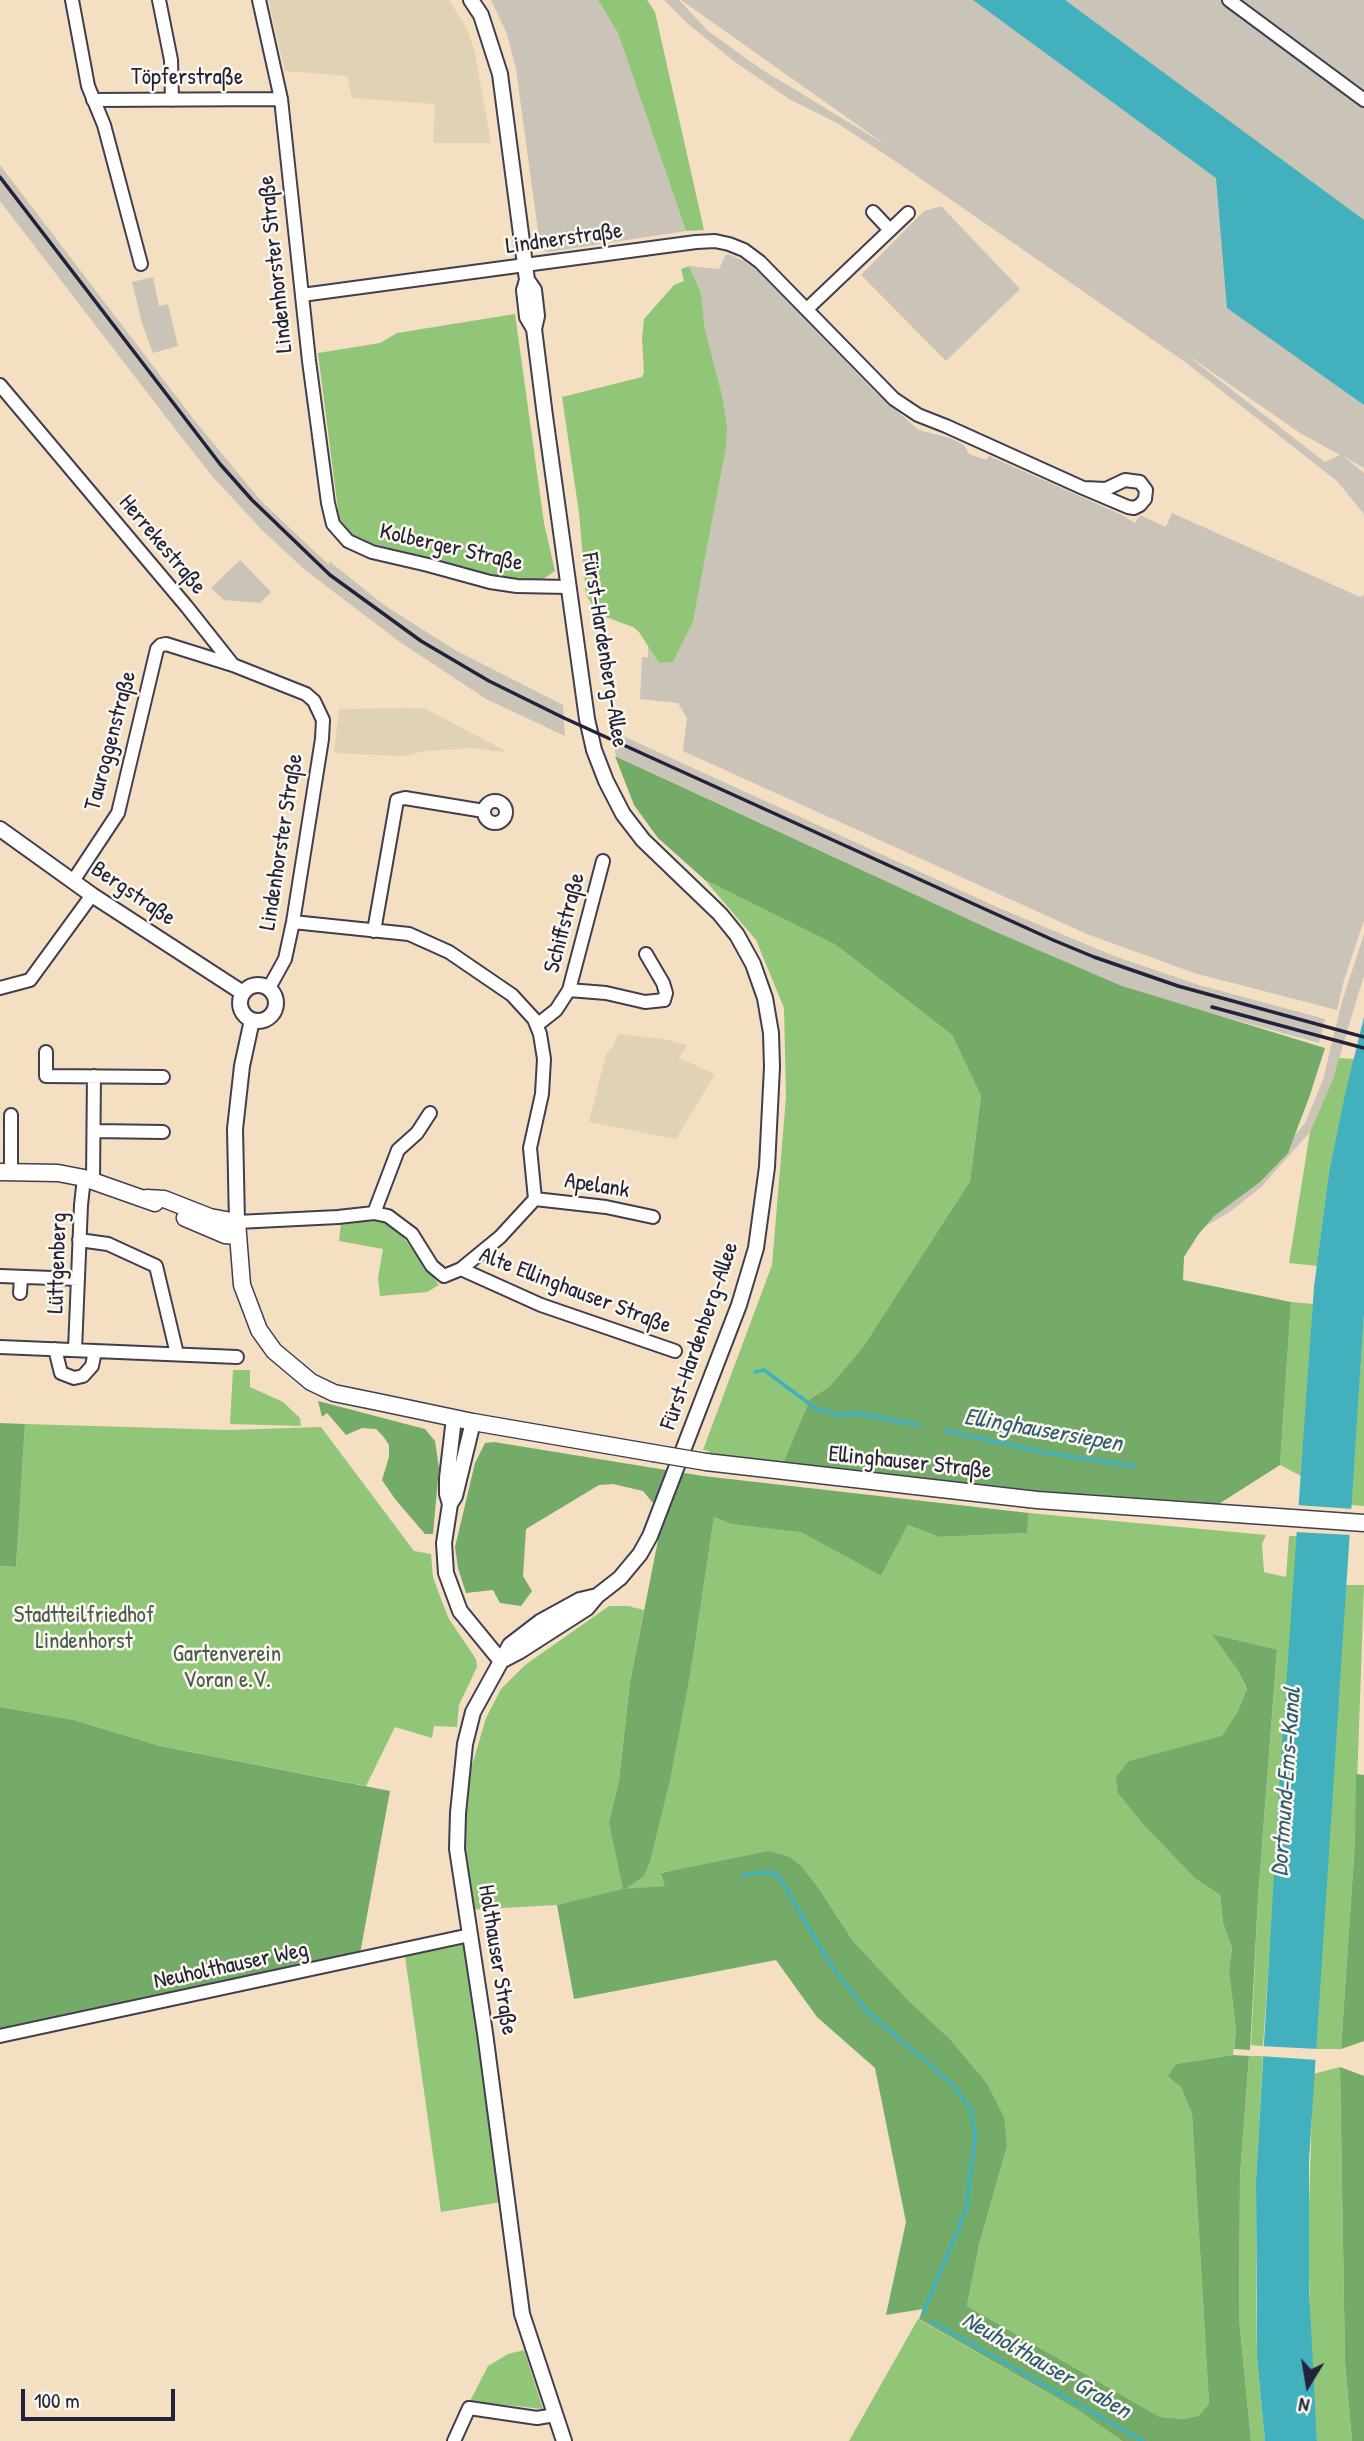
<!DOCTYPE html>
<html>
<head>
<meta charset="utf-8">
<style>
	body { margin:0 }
	#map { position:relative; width:1364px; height:2441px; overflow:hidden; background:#f4dfc2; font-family:"Patrick Hand",sans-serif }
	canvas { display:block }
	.north { position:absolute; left:1273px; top:2350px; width:70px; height:70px; -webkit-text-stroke:5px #fbf7ec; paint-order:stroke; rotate:191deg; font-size:19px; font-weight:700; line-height:28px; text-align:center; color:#22223b }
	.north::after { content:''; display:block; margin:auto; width:24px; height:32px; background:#22223b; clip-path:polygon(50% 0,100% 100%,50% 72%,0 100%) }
	.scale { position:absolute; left:21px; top:2389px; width:154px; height:32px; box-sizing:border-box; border:4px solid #22223b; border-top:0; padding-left:9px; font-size:21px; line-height:24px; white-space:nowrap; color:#22223b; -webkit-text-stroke:5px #fbf7ec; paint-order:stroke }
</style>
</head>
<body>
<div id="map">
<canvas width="1364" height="2441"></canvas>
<div class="north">N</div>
<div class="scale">100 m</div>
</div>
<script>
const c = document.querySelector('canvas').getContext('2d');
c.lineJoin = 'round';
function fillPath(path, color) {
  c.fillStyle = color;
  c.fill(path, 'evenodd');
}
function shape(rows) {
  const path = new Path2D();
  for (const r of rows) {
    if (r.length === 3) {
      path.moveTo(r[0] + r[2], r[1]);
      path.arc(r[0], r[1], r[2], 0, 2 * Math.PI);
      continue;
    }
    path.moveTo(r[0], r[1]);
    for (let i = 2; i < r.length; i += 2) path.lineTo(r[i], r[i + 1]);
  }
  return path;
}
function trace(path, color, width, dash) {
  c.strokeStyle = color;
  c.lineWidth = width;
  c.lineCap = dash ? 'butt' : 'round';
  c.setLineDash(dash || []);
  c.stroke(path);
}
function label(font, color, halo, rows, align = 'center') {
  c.font = font + ' "Patrick Hand",sans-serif';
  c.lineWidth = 5;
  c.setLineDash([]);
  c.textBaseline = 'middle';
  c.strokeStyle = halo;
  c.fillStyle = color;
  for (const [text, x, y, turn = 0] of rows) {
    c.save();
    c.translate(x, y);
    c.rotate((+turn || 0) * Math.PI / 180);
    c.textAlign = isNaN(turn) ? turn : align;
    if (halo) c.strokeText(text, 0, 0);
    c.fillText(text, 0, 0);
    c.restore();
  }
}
fillPath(shape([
	[268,0,449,0,467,29,475,53,491,143,433,143,435,104,352,98,347,76,285,71],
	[424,708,504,750,503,752,472,748,425,751,403,756,334,753,339,709],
	[618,1034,663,1039,687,1045,679,1058,715,1074,676,1139,589,1122,606,1054,613,1047]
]), '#e0d2b5');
fillPath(shape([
	[491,0,598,0,618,33,686,231,548,252,543,250,540,246,516,69,507,34],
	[664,0,679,0,708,31,761,69,886,145,681,0,1364,0,1364,468,1343,456,1364,473,1364,514,1337,481,1185,362,898,163,837,123,789,99,735,62,687,23],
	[1183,352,1300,433,1340,455,1325,462],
	[0,165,195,421,261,501,329,565,329,561,384,605,455,650,563,705,565,736,486,699,400,642,305,570,262,530,212,476,172,425,0,201],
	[938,207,942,207,1020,289,946,361,861,275,924,211],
	[728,254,744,261,759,272,876,393,919,430,950,438,964,445,969,454,986,460,989,456,1120,514,1135,523,1140,515,1166,527,1172,513,1360,597,1364,595,1364,920,1344,980,1337,1010,1194,973,1087,934,683,751,687,718,678,703,640,699,642,657,648,657,648,646,659,663,673,662,693,622,726,448,722,395,705,329,701,293,689,266,719,269,725,256],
	[153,277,159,306,168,304,178,346,153,353,142,323,132,282],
	[240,560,271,592,260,603,224,600,211,588],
	[610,730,999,908,1114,956,1199,985,1325,1019,1319,1043,1170,1002,1122,986,994,931,616,756],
	[1364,934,1364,975,1333,1079,1310,1132,1261,1187,1231,1211,1176,1244,1271,1164,1305,1123,1323,1080,1341,1005]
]), '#c9c3b8');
fillPath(shape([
	[598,0,647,0,655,12,704,230,686,231,618,33],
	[689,266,701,293,705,329,722,395,727,428,726,448,693,622,673,662,659,663,639,632,633,627,603,616,595,609,586,595,579,513,562,397,642,377,644,372,642,339,644,319,674,285,684,281,681,269],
	[515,314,544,523,555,571,542,580,501,577,366,542,349,533,339,518,318,353,380,343,397,333],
	[705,880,836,945,952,1035,981,1096,970,1181,863,1347,829,1387,810,1399,783,1463,709,1453,709,1451,703,1450,772,1265,786,1097,784,1008,756,940],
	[1339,1058,1354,1059,1329,1172,1317,1266,1289,1263,1310,1132,1333,1079],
	[373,1218,385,1222,397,1229,439,1285,427,1292,380,1296,378,1278,383,1249,339,1241,341,1223],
	[1291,1302,1313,1304,1301,1476,1280,1465],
	[1364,1314,1364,1506,1351,1505],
	[233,1370,250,1370,250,1387,283,1402,300,1418,301,1426,230,1424],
	[25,1424,228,1430,321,1427,414,1551,431,1554,433,1577,441,1599,449,1619,476,1659,477,1667,459,1705,457,1727,434,1726,432,1738,395,1727,366,1786,160,1746,74,1720,0,1707,0,1566,16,1567],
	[1029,1513,1266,1535,1262,1544,1264,1572,1286,1577,1289,1536,1298,1536,1263,2046,1251,2045,1258,1898,1277,1651,1213,1634,1237,1669,1247,1690,1238,1711,1222,1737,1129,1761,1196,1879,1220,1895,1223,1923,1232,1948,1229,1971,1236,2030,1233,2055,1176,2064,1181,2087,1192,2114,1209,2404,1198,2416,1183,2419,1160,2417,967,2306,979,2245,1007,2146,986,2082,950,2039,909,2001,853,1941,818,1887,802,1867,662,1872,666,1886,623,1890,557,1905,466,1910,458,1813,486,1718,501,1689,525,1665,609,1606,628,1606,644,1610,630,1682,619,1780,609,1822,680,1720,692,1664,714,1517,731,1524,800,1531,881,1576,908,1525,939,1537,1027,1533],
	[1346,1585,1364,1585,1355,1841,1341,2049,1315,2049],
	[470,1935,507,2201,441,2212,404,1949],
	[1249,2056,1263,2056,1256,2179,1256,2300,1257,2358,1265,2441,1251,2441,1239,2318,1240,2175],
	[1340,2067,1345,2363,1352,2441,1317,2441,1311,2347,1308,2239,1313,2074],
	[918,2319,1078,2410,1122,2441,849,2441],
	[524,2350,543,2409,470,2401,488,2366,508,2354]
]), '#91c678');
fillPath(shape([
	[615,756,994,931,1122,986,1325,1048,1310,1095,1288,1153,1260,1182,1214,1216,1198,1235,1184,1257,1183,1280,1291,1302,1280,1465,1214,1507,1031,1492,813,1469,783,1463,810,1399,829,1387,863,1347,970,1181,981,1096,952,1035,836,945,705,880,658,838,634,805],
	[318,1401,425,1429,435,1441,439,1468,433,1534,425,1534,395,1499,382,1480,389,1457,389,1445,383,1436,376,1429,362,1428,346,1435,327,1413,322,1417],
	[0,1423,25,1424,16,1567,0,1566],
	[494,1442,703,1476,1029,1513,1027,1533,939,1537,908,1525,881,1576,801,1532,731,1524,714,1517,692,1664,670,1780,650,1861,644,1876,625,1889,665,1886,661,1873,769,1851,790,1857,802,1867,818,1887,853,1941,909,2001,950,2039,986,2082,1004,2117,1007,2146,979,2245,967,2306,1160,2417,1183,2419,1198,2416,1209,2404,1192,2114,1181,2087,1168,2076,1176,2064,1233,2055,1249,2056,1240,2175,1239,2318,1251,2441,1122,2441,1078,2410,919,2319,923,2309,886,2315,906,2222,875,2068,817,2017,776,1960,574,1999,557,1905,623,1889,609,1822,619,1780,630,1682,663,1515,643,1491,613,1484,599,1485,526,1529,523,1576,532,1591,521,1606,500,1603,493,1590,466,1593,458,1568,455,1547,475,1463,485,1443],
	[1212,1634,1277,1650,1258,1898,1250,2050,1234,2049,1236,2030,1229,1971,1232,1948,1223,1923,1220,1895,1196,1879,1145,1826,1118,1793,1116,1777,1129,1761,1222,1736,1238,1711,1247,1689,1237,1669],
	[0,1707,74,1720,160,1746,390,1791,359,1959,0,2033],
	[1356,1774,1364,1775,1364,2041,1341,2049,1355,1841],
	[1340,2067,1364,2076,1364,2441,1352,2441,1345,2363]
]), '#74ab68');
fillPath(shape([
	[973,0,1065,0,1364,220,1364,405,1227,308,1216,178],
	[1364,1017,1364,1314,1309,2160,1309,2289,1317,2441,1265,2441,1257,2358,1256,2179,1279,1789,1307,1384,1314,1287,1329,1172,1346,1090]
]), '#42b1bd');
fillPath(shape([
	[1296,1505,1354,1509,1352,1535,1295,1532],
	[1260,2046,1318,2049,1318,2060,1259,2056]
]), '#f4dfc2');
trace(shape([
	[755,1372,764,1370,818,1410,843,1415,854,1413,920,1425],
	[945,1431,1053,1454,1135,1466],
	[742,1875,767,1872,779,1876,831,1966,867,2011,952,2084,971,2110,975,2136,966,2210,923,2313],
	[931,2321,1143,2441]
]), '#42b1bd', 3.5);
const minor = shape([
	[72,0,88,86,104,125,141,264],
	[159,0,171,60,172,100],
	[259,0,281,99,309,361,328,503,333,524,348,541,372,552,428,565,490,582,517,586,569,587],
	[1229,0,1364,100],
	[93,100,281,99],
	[873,212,889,229],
	[302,295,696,242,715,241,729,244,744,250,760,262,894,399,918,415,946,426,1081,487,1128,507,1134,508,1140,505,1145,499,1146,490,1140,482,1125,480,1106,489,1084,488],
	[807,309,908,213],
	[0,385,187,607,233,665,306,694,314,701,323,720,322,739,293,922,285,959,269,988],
	[495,812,11],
	[73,881,118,813,157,649,161,645,166,644,233,665],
	[374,931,397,800,405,798,484,811],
	[0,988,30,980,92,895],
	[569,990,606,993,645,1002,664,1000,666,993,663,983,646,954],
	[537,1025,556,1010,569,990,603,861],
	[46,1052,46,1076,163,1077],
	[94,1131,163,1132],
	[11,1172,11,1115],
	[93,1180,94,1076],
	[535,1199,606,1207,653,1217],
	[374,1213,398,1150,417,1133,430,1113],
	[237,1222,338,1217,374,1213,388,1216,412,1234,432,1266,444,1276,461,1269,500,1237,535,1199,530,1148,542,1094,544,1059,540,1034,534,1019,512,995,449,952,409,934,293,922],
	[79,1240,108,1244,156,1266,177,1354],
	[461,1269,541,1305,675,1351],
	[0,1276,78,1279],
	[20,1293,21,1277],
	[0,1347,237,1357],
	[55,1349,61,1373,74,1378,83,1376,92,1366,95,1351],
	[75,1350,81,1205,84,1178],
	[0,2036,470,1935],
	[454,2441,469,2408,537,2418,555,2415]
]);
const tertiary = shape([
	[471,0,481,15,500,74,527,280,524,290,527,317,534,329],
	[0,829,92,895,243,993],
	[258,1003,18],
	[237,1222,235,1129,242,1066,252,1020],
	[454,1418,447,1478,447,1494,450,1504,444,1543,446,1573,460,1611,501,1661],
	[450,1504,455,1496,473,1422],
	[501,1661,520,1651,587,1608,597,1596,620,1578,640,1554,650,1536,739,1305,756,1248,767,1167,772,1067,771,1033,765,998,753,964,737,935,720,914,643,840,623,814,606,781,594,750,587,719,545,416,534,329,537,316,534,290,527,280],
	[564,2441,522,2314,485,2033,457,1849,458,1813,465,1744,473,1712,510,1645,540,1622,580,1600,597,1596]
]);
const secondary = shape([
	[0,1172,58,1173,84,1178,155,1203],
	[147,1198,164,1199,210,1217,237,1222,242,1285,259,1330,274,1351,311,1382,334,1393,378,1402,473,1422,653,1453],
	[185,1218,225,1235,238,1236],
	[706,1462,1037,1500,1364,1523]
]);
trace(minor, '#423e4f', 16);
trace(tertiary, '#423e4f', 18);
trace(secondary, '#423e4f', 19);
trace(minor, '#fff', 12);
trace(tertiary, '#fff', 14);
trace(secondary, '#fff', 16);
trace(shape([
	[0,177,220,464,252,500,330,575,421,641,489,681,564,718,1053,940,1094,957,1178,986,1364,1037],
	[1212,1007,1364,1048]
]), '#22223b', 3.5);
const secondaryBridge = shape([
	[653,1453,706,1462]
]);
trace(secondaryBridge, '#423e4f', 19, []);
trace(secondaryBridge, '#fff', 16);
label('23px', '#22223b', '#fbf7ec', [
	["Töpferstraße",187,78],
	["Lindnerstraße",564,239,-8],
	["Lindenhorster Straße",276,264,-96],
	["Herrekestraße",162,545,50],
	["Kolberger Straße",451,548,13],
	["Fürst-Hardenberg-Allee",604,650,81],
	["Tauroggenstraße",111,741,-75],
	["Lindenhorster Straße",282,842,-81],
	["Bergstraße",133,894,34],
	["Schiffstraße",565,923,-75],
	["Apelank",597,1186,9],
	["Lüttgenberg",58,1263,-88],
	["Alte Ellinghauser Straße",575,1291,21],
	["Fürst-Hardenberg-Allee",700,1336,-71],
	["Ellinghauser Straße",910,1463,6],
	["Holthauser Straße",497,1960,81],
	["Neuholthauser Weg",231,1966,-12]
]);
label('23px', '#495b50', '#fbf7ec', [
	["Stadtteilfriedhof",84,1616],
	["Lindenhorst",84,1642],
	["Gartenverein",227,1655],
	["Voran e.V.",227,1681]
]);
label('italic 24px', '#2f5b6f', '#fbf7ec', [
	["Ellinghausersiepen",1043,1431,10],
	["Dortmund-Ems-Kanal",1287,1782,-86],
	["Neuholthauser Graben",1046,2366,30]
]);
</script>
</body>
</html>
